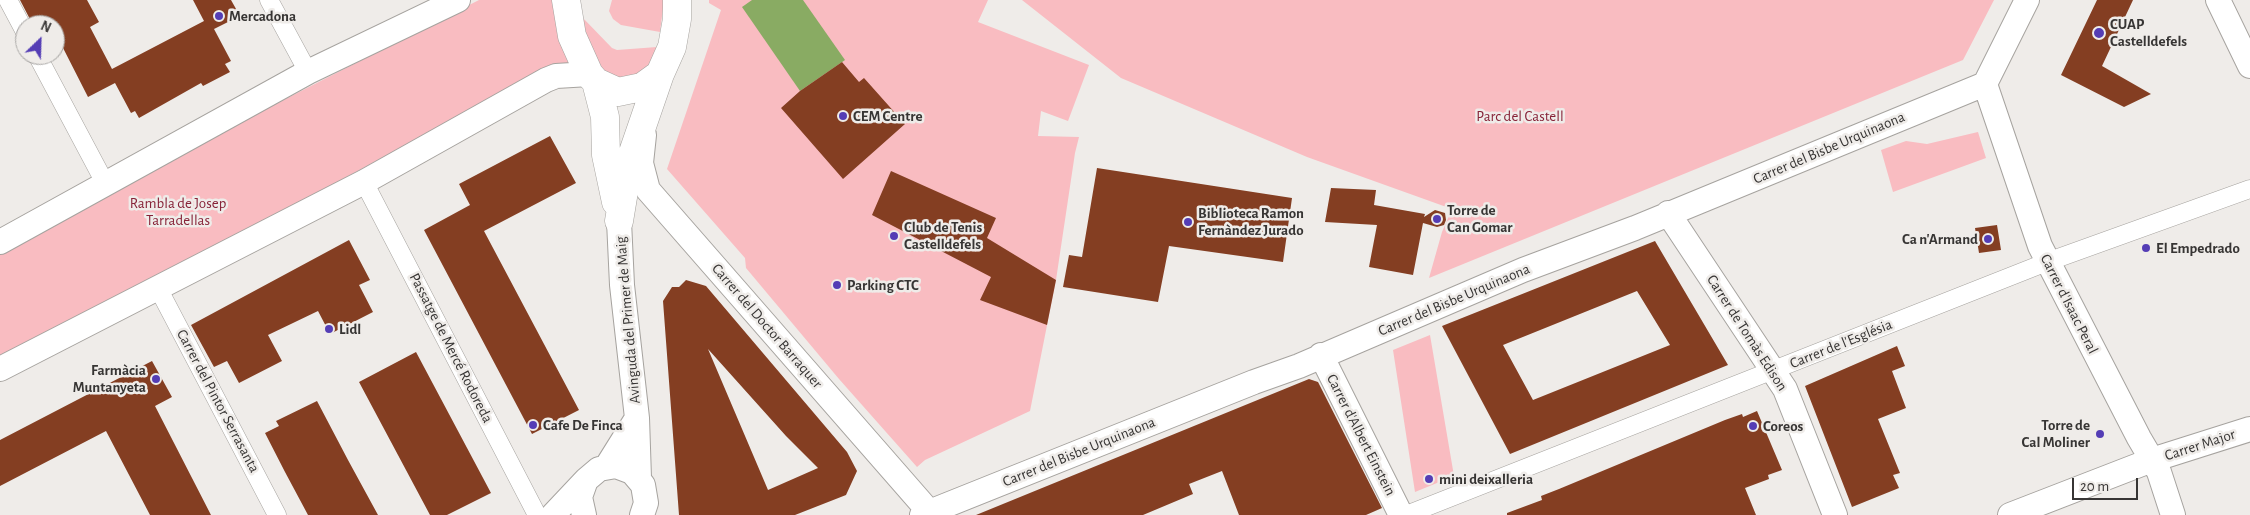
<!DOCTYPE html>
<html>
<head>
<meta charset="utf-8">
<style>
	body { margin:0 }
	#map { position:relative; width:2250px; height:515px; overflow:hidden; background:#efece9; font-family:"Alegreya Sans",sans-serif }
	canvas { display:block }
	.north { position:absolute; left:15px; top:15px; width:50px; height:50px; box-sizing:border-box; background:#efece9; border:1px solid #a5a3a1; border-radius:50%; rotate:24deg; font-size:14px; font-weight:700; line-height:20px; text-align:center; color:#373534 }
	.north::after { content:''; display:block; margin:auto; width:18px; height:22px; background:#543db5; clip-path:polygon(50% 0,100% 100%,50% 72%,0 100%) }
	.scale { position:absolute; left:2072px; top:478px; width:66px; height:22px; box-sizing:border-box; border:2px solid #373534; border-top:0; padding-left:6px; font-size:15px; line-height:18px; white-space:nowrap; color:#373534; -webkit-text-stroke:4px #efece9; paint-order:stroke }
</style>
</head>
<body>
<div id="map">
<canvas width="2250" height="515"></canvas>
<div class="north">N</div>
<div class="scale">20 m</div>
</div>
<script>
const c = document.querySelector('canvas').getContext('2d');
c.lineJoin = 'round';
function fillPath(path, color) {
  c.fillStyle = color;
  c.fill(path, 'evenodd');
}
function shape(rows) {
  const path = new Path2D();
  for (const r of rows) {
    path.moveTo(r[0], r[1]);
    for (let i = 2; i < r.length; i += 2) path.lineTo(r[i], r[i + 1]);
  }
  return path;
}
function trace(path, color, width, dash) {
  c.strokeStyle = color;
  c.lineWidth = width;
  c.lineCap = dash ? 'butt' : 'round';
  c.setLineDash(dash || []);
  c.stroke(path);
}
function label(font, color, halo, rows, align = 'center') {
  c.font = font + ' "Alegreya Sans",sans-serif';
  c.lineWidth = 5;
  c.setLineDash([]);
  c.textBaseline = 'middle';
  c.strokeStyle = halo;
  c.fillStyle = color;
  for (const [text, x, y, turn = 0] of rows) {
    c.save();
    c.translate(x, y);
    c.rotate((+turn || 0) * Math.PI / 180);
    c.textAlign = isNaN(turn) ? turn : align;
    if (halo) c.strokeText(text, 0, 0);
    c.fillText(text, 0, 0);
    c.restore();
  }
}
fillPath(shape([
	[479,0,553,0,557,32,569,63,540,72,192,261,0,357,0,250,219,133],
	[612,0,664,0,660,32,621,25,613,19,609,11],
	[709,0,988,0,978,22,1089,65,1068,121,1041,111,1038,136,1079,137,1075,153,1056,280,1030,411,925,460,917,467,839,379,746,268,745,258,667,169,721,10,709,3],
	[1022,0,1994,0,1963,60,1429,278,1442,232,1452,209,1307,157,1121,78],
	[583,18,612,48,617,50,657,47,655,58,647,69,635,76,623,78,610,75,599,66,584,33],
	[1978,132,1986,158,1893,192,1881,150,1906,141,1927,144],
	[1430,335,1454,476,1415,492,1393,350]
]), '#f9bcc1');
fillPath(shape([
	[752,0,803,0,845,60,800,91,742,7]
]), '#89ab63');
fillPath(shape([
	[20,0,87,0,99,22,90,27,112,69,204,21,193,0,231,0,240,16,214,29,231,61,225,64,230,72,203,86,201,83,139,118,135,111,131,113,115,83,88,97,60,42,55,45,55,25,33,25],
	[2097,0,2133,0,2102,66,2151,94,2124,107,2061,75],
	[842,62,859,82,864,78,905,124,843,179,781,108,800,91],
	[550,136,576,183,484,231,579,410,532,434,424,230,470,205,459,184],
	[1097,168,1292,198,1283,262,1169,246,1158,302,1063,287,1069,255,1082,257],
	[891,171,996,218,987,238,1056,280,1047,325,980,300,991,277,872,215],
	[1331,188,1376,190,1374,205,1425,214,1424,217,1435,210,1445,213,1446,220,1444,225,1437,227,1423,223,1413,275,1369,267,1377,225,1325,222],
	[1997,225,2001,250,1979,253,1975,228],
	[349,240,370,280,359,285,373,312,330,334,318,311,268,335,282,361,239,383,227,361,214,367,191,325],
	[1655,241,1728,365,1510,454,1442,326],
	[1637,291,1670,345,1533,400,1503,345],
	[686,280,706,286,847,452,857,471,846,495,795,515,679,515,663,301,672,287,679,287],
	[708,349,786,436,818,468,768,490],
	[1897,346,1905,366,1892,371,1906,408,1878,419,1900,473,1893,475,1899,488,1852,507,1805,386],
	[416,352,491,493,447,515,430,515,359,382],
	[152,361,172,397,155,406,211,515,150,515,106,431,0,486,0,440],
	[1309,379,1318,382,1382,508,1366,515,1239,515,1222,471,1189,484,1193,494,1143,515,976,515],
	[317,401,348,460,378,515,308,515,285,472,265,433,279,426,276,421],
	[1757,411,1782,470,1768,475,1769,479,1745,488,1756,515,1507,515,1507,513,1542,500,1541,496,1559,489,1725,420,1742,414,1743,417]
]), '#843e22');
const pedestrian = shape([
	[8,0,25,32],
	[269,0,308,72],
	[37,55,105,183],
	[364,182,537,515],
	[158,288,277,515],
	[1406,515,2047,262,2250,189]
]);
const minor = shape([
	[2218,0,2250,66],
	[1985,84,2040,246,2139,438,2159,472,2173,515],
	[1985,84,2027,0],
	[644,135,641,163,648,190,932,515],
	[1668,213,1785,389,1835,515],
	[619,221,622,285,637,418,639,478],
	[0,242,308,72,458,0],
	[1321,355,1401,515],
	[0,369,364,182,546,80,556,76,589,74],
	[607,466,637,418],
	[553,515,586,480],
	[584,515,580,497,586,480,599,469,616,466,632,472,643,485,646,503,642,515],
	[922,515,1254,382,1299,366,1523,270,1635,228,1985,84],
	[2010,515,2152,460,2250,429]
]);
const tertiary = shape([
	[566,0,572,36,589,74,596,82,618,92,642,87,660,74],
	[596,82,605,117,606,155,616,202],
	[619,221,628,167,660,74,672,47,677,19,677,0]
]);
trace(pedestrian, '#a6a39f', 19);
trace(minor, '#a6a39f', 26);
trace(tertiary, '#a6a39f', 29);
trace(pedestrian, '#fff', 18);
trace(minor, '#fff', 24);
trace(tertiary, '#fff', 28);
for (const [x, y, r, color] of [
	[219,16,5,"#543db5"],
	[2099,33,6,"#543db5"],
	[843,116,5,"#543db5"],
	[1437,219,5,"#543db5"],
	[1188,222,5,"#543db5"],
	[894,236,5,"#543db5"],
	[1988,239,5,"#543db5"],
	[2146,248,5,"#543db5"],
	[837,285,5,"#543db5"],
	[329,329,5,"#543db5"],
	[156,379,5,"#543db5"],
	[533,425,5,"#543db5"],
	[1753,426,5,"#543db5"],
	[2100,434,5,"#543db5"],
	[1429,479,5,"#543db5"]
]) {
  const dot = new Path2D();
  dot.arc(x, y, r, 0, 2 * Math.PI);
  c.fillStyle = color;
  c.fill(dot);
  trace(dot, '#efece9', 2);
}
label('bold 15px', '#373534', '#efece9', [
	["Mercadona",229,16],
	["CUAP",2110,24],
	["Castelldefels",2110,41],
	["CEM Centre",853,116],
	["Torre de",1447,210],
	["Can Gomar",1447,227],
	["Biblioteca Ramon",1198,213],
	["Fernàndez Jurado",1198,230],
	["Club de Tenis",904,227],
	["Castelldefels",904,244],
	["Ca n'Armand",1978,239,"right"],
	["El Empedrado",2156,248],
	["Parking CTC",847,285],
	["Lidl",339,329],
	["Farmàcia",146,370,"right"],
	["Muntanyeta",146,387,"right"],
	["Cafe De Finca",543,425],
	["Torre de",2090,425,"right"],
	["Cal Moliner",2090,442,"right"],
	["Coreos",1763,426],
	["mini deixalleria",1439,479]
], 'left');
label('15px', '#872338', '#efece9', [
	["Parc del Castell",1520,116],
	["Rambla de Josep",178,203],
	["Tarradellas",178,220]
]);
label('15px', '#373534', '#efece9', [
	["Carrer del Bisbe Urquinaona",1829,148,-23],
	["Carrer del Bisbe Urquinaona",1454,300,-23],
	["Carrer d'Isaac Peral",2069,304,63],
	["Avinguda del Primer de Maig",628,320,-95],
	["Carrer del Doctor Barraquer",767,326,49],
	["Carrer de Tomàs Edison",1747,333,57],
	["Carrer de l'Església",1841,344,-22],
	["Passatge de Mercé Rodoreda",451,348,63],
	["Carrer del Pintor Serrasanta",218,401,62],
	["Carrer d'Albert Einstein",1361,435,63],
	["Carrer Major",2200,445,-18],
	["Carrer del Bisbe Urquinaona",1079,452,-22]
]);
</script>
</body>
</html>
